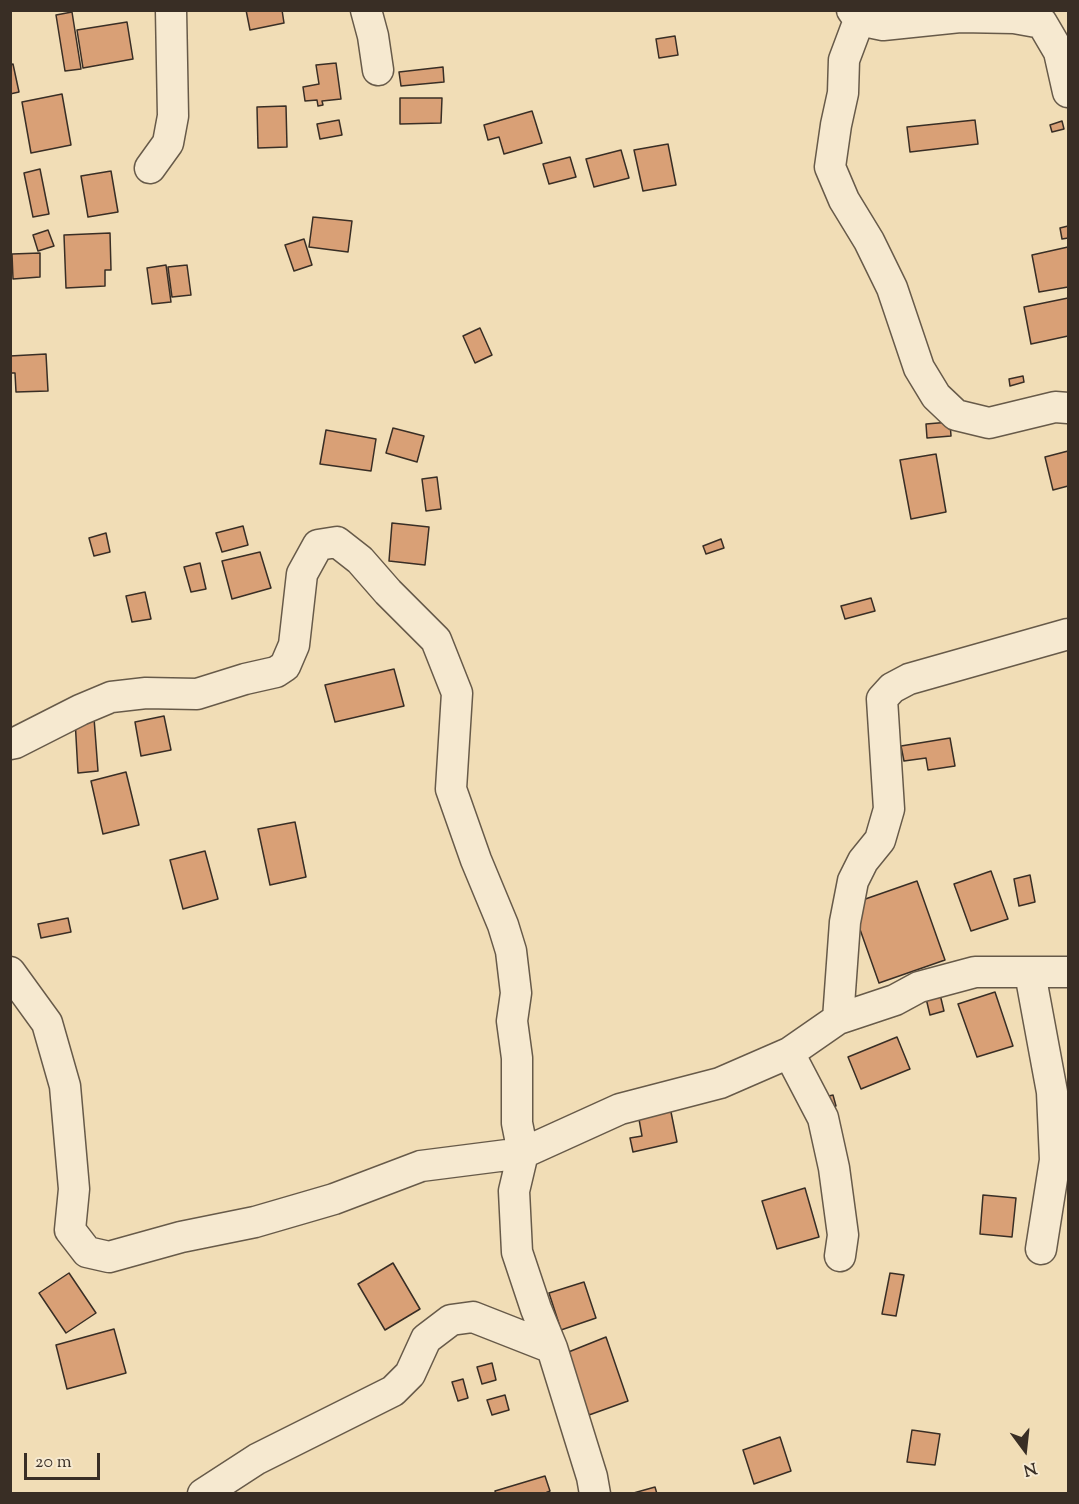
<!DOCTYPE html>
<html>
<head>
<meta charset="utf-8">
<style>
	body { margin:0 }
	#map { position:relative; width:1079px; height:1504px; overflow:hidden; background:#f1ddb6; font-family:"Sorts Mill Goudy",serif }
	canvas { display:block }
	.frame { position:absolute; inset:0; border:12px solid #392e25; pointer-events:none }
	.north { position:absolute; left:995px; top:1420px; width:60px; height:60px; -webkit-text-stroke:4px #f6e9d0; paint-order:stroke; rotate:165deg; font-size:16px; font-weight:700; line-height:24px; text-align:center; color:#392e25 }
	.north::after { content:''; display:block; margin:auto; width:21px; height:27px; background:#392e25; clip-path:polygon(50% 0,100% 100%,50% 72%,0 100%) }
	.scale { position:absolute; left:24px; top:1453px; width:76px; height:27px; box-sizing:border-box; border:3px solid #392e25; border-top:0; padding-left:8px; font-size:18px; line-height:21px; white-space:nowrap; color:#392e25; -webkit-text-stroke:4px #f6e9d0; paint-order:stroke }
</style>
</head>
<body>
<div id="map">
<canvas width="1079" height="1504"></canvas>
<div class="frame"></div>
<div class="north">N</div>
<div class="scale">20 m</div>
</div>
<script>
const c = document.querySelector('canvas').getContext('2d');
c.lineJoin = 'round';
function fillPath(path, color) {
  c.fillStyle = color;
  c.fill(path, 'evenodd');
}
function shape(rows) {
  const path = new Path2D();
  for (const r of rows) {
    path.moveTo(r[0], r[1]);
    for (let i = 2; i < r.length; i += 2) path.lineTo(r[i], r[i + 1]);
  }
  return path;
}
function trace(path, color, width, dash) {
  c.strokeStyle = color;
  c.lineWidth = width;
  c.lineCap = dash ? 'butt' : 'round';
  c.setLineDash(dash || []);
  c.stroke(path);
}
const building = shape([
	[246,10,282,10,284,23,250,30,246,10],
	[72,12,81,69,65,71,56,15,72,12],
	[127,22,133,59,83,68,77,30,127,22],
	[675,36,678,55,659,58,656,39,675,36],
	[336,63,341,99,322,101,323,105,318,106,317,100,305,101,303,87,319,84,316,65,336,63],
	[13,64,19,92,10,94,10,65,13,64],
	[443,67,444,82,401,86,399,72,443,67],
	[62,94,71,145,31,153,22,102,62,94],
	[400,98,442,98,441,123,400,124,400,98],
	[286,106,287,147,258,148,257,107,286,106],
	[532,111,542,143,504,154,499,137,488,140,484,125,532,111],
	[339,120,342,135,320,139,317,124,339,120],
	[975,120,978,144,910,152,907,127,975,120],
	[1062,121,1064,129,1052,132,1050,125,1062,121],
	[668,144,676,185,643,191,634,150,668,144],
	[621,150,629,178,594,187,586,159,621,150],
	[570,157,576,177,549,184,543,164,570,157],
	[40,169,49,214,33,217,24,173,40,169],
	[111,171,118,212,88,217,81,176,111,171],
	[313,217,352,221,348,252,309,247,313,217],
	[1068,226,1068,238,1062,239,1060,228,1068,226],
	[48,230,54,246,38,251,33,235,48,230],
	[110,233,111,270,105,270,105,286,66,288,64,235,110,233],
	[304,239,312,265,294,271,285,245,304,239],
	[1068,247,1068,287,1039,292,1032,255,1068,247],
	[40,253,40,277,13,279,12,254,40,253],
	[166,265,171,302,152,304,147,268,166,265],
	[187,265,191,295,172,297,168,267,187,265],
	[1068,298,1068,336,1031,344,1024,307,1068,298],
	[480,328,492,355,475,363,463,336,480,328],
	[46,354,48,391,16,392,15,373,10,373,10,356,46,354],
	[1023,376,1024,382,1010,386,1009,379,1023,376],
	[950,422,951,436,927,438,926,424,950,422],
	[393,428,424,436,417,462,386,453,393,428],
	[326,430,376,439,371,471,320,464,326,430],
	[1068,451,1068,486,1053,490,1045,457,1068,451],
	[936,454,946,512,911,519,900,460,936,454],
	[437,477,441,509,426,511,422,479,437,477],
	[392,523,429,527,425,565,389,561,392,523],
	[243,526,248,545,222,552,216,533,243,526],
	[106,533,110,552,94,556,89,538,106,533],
	[721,539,724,548,706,554,703,546,721,539],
	[260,552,271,588,232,599,222,561,260,552],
	[200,563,206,589,191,592,184,567,200,563],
	[145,592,151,619,132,622,126,596,145,592],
	[871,598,875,611,845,619,841,606,871,598],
	[394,669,404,706,335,722,325,685,394,669],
	[164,716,171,750,141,756,135,722,164,716],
	[94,718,98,771,78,773,75,719,94,718],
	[950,738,955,766,928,770,926,758,904,761,901,746,950,738],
	[126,772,139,825,103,834,91,781,126,772],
	[295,822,306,877,270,885,258,829,295,822],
	[205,851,218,899,183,909,170,860,205,851],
	[991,871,1008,919,971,931,954,884,991,871],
	[1030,875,1035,902,1019,906,1014,879,1030,875],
	[917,881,945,960,879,983,851,904,917,881],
	[68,918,71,932,41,938,38,924,68,918],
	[938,986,944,1011,930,1015,924,990,938,986],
	[995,992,1013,1046,977,1057,958,1004,995,992],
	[897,1037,910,1069,861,1089,848,1057,897,1037],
	[833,1095,836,1106,828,1108,825,1097,833,1095],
	[669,1102,677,1142,633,1152,630,1138,642,1136,637,1108,669,1102],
	[805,1188,819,1237,777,1249,762,1201,805,1188],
	[983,1195,1016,1198,1012,1237,980,1234,983,1195],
	[393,1263,420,1309,385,1330,358,1284,393,1263],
	[69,1273,96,1313,66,1333,39,1293,69,1273],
	[890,1273,904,1275,896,1316,882,1314,890,1273],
	[584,1282,596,1318,561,1330,549,1293,584,1282],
	[114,1329,126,1373,67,1389,56,1345,114,1329],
	[606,1337,628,1401,589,1415,566,1353,606,1337],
	[492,1363,496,1380,482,1384,477,1367,492,1363],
	[463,1379,468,1398,458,1401,452,1382,463,1379],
	[505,1395,509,1410,492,1415,487,1400,505,1395],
	[912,1430,940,1434,935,1465,907,1462,912,1430],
	[780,1437,791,1471,754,1484,743,1450,780,1437],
	[545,1476,550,1491,543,1494,496,1494,495,1491,545,1476],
	[655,1487,657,1494,630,1494,655,1487]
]);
fillPath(building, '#d9a076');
trace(building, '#392e25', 1.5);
const minor = shape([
	[366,10,373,36,378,70],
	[852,10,859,20,883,25,960,17,1014,18,1042,23,1059,52,1068,92],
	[859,20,844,60,843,93,836,125,830,167,844,200,869,241,892,288,919,368,936,396,956,415,989,423,1055,407,1068,408],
	[150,168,168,143,173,116,171,10],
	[10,744,15,743,80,710,111,697,146,693,197,694,245,679,276,672,285,666,294,645,302,574,318,545,337,542,360,560,388,592,436,640,457,693,451,789,476,860,503,925,511,951,516,993,512,1021,517,1058,517,1123,523,1153,514,1191,517,1252,536,1309,552,1348,592,1477,595,1494],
	[10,972,47,1023,65,1086,74,1189,70,1230,87,1252,109,1257,181,1237,255,1222,334,1199,421,1166,523,1153,620,1109,720,1083,789,1053,838,1019,895,1000,919,987,975,972,1068,972],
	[1030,973,1052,1092,1055,1160,1041,1249],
	[838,1019,845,922,853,881,863,861,880,840,889,809,882,699,892,688,909,679,1068,634],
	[789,1053,823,1118,834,1168,843,1235,840,1256],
	[203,1494,257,1459,393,1391,410,1374,426,1339,451,1320,473,1317,552,1348]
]);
trace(minor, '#675a49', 33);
trace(minor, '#f6e9d0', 30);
</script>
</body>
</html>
